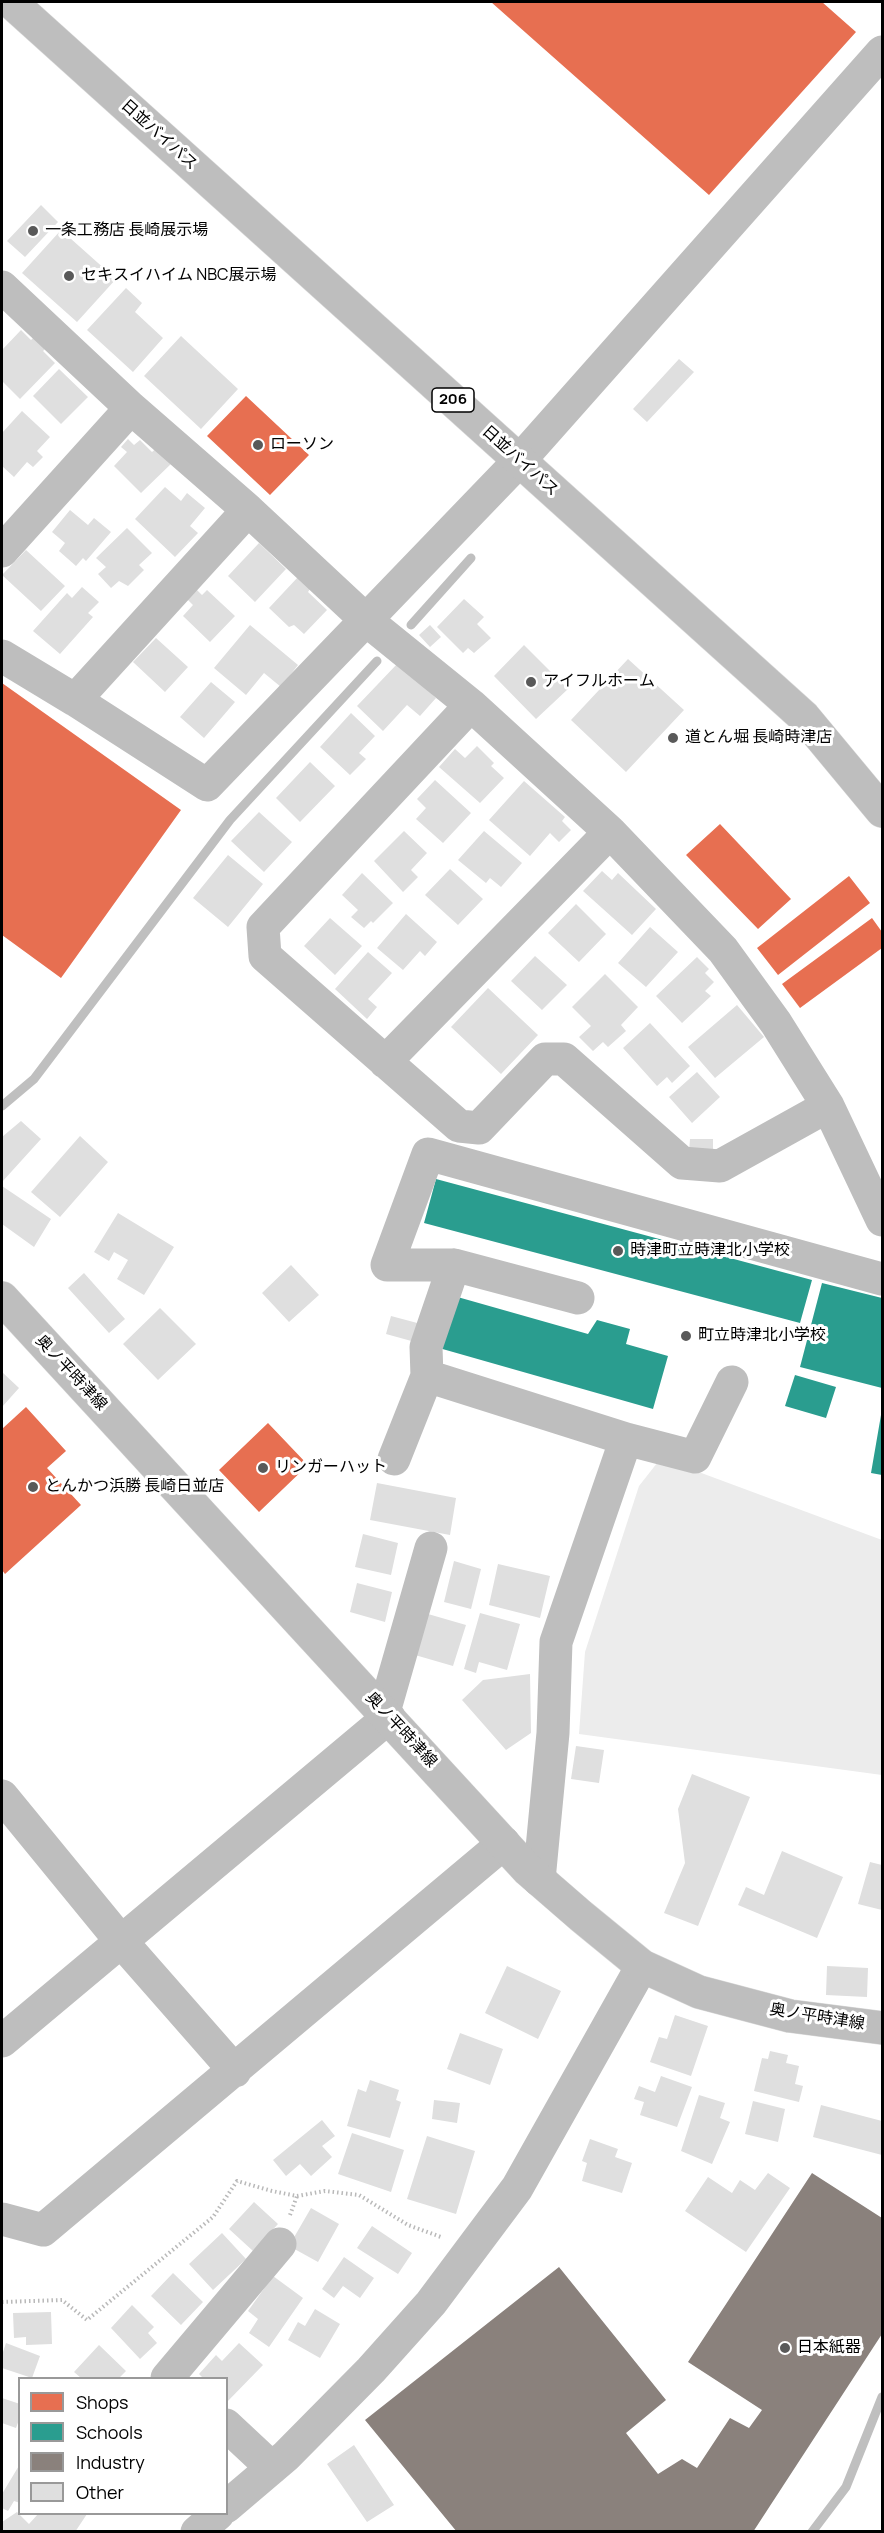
<!DOCTYPE html>
<html>
<head>
<meta charset="utf-8">
<style>
	body { margin:0 }
	#map { position:relative; width:884px; height:2533px; overflow:hidden; background:#fff; font-family:Manrope,sans-serif }
	canvas { display:block }
	.frame { position:absolute; inset:0; border:3px solid #000; pointer-events:none }
	.legend { position:absolute; left:18px; top:2377px; width:210px; height:138px; box-sizing:border-box; background:#fff; border:2px solid #999; margin:0; padding:8px 10px; list-style:none; font-size:18px; color:#000 }
	.legend li { display:flex; align-items:center; gap:12px; height:30px }
	.legend b { width:30px; border:2px solid #999 }
</style>
</head>
<body>
<div id="map">
<canvas width="884" height="2533"></canvas>
<div class="frame"></div>
<ul class="legend">
<li><b style="height:16px;background:#e76f51"></b>Shops</li>
<li><b style="height:16px;background:#2a9d8f"></b>Schools</li>
<li><b style="height:16px;background:#8a817c"></b>Industry</li>
<li><b style="height:16px;background:#dfdfdf"></b>Other</li>
</ul>
</div>
<script>
const c = document.querySelector('canvas').getContext('2d');
c.lineJoin = 'round';
function fillPath(path, color) {
  c.fillStyle = color;
  c.fill(path, 'evenodd');
}
function shape(rows) {
  const path = new Path2D();
  for (const r of rows) {
    path.moveTo(r[0], r[1]);
    for (let i = 2; i < r.length; i += 2) path.lineTo(r[i], r[i + 1]);
  }
  return path;
}
function trace(path, color, width, dash) {
  c.strokeStyle = color;
  c.lineWidth = width;
  c.lineCap = dash ? 'butt' : 'round';
  c.setLineDash(dash || []);
  c.stroke(path);
}
function label(font, color, halo, rows, align = 'center') {
  c.font = font + ' Manrope,"Noto Sans JP",sans-serif';
  c.lineWidth = 6;
  c.setLineDash([]);
  c.textBaseline = 'middle';
  c.strokeStyle = halo;
  c.fillStyle = color;
  for (const [text, x, y, turn = 0] of rows) {
    c.save();
    c.translate(x, y);
    c.rotate((+turn || 0) * Math.PI / 180);
    c.textAlign = isNaN(turn) ? turn : align;
    if (halo) c.strokeText(text, 0, 0);
    c.fillText(text, 0, 0);
    c.restore();
  }
}
fillPath(shape([
	[661,1458,882,1540,882,1775,579,1734,585,1652,639,1486]
]), '#ececec');
fillPath(shape([
	[491,2,822,2,856,32,709,195],
	[246,396,309,455,270,495,207,436],
	[2,683,181,810,61,978,2,935],
	[720,824,791,899,758,929,686,855],
	[849,876,870,903,778,975,757,948],
	[872,918,882,932,882,948,800,1008,782,984],
	[26,1407,66,1451,47,1468,81,1505,5,1574,2,1570,2,1429],
	[268,1423,308,1465,259,1512,219,1470]
]), '#e76f51');
fillPath(shape([
	[436,1179,812,1280,800,1323,424,1223],
	[822,1283,882,1298,882,1388,800,1367],
	[454,1296,588,1334,597,1320,630,1329,626,1344,668,1356,653,1409,439,1348],
	[795,1375,836,1387,826,1418,785,1406],
	[881,1415,882,1416,882,1475,871,1473]
]), '#2a9d8f');
fillPath(shape([
	[812,2173,882,2218,882,2334,753,2532,457,2532,365,2420,559,2267,666,2400,626,2433,658,2474,682,2459,697,2468,730,2418,749,2428,762,2410,688,2362]
]), '#8a817c');
trace(shape([
	[411,625,471,558],
	[2,1106,34,1079,230,820,377,661],
	[812,2532,846,2487,882,2397]
]), '#bfbfbf', 9);
fillPath(shape([
	[41,205,58,222,25,257,7,241],
	[61,230,116,279,77,322,22,273],
	[126,288,142,303,135,312,163,338,133,372,87,330],
	[21,330,31,340,36,335,48,346,43,351,55,363,20,399,2,381,2,350],
	[181,336,238,389,201,429,144,376],
	[679,359,694,372,647,422,633,409],
	[59,369,88,397,61,424,33,396],
	[22,411,50,437,37,451,43,457,33,467,27,462,14,477,2,466,2,433],
	[128,439,134,445,140,440,152,452,159,446,174,461,141,493,114,466,127,452,121,447],
	[165,487,181,501,187,493,205,508,190,526,198,533,175,557,135,519],
	[70,510,88,525,94,518,111,532,86,561,83,558,76,566,59,551,65,543,52,532],
	[127,528,152,553,139,565,144,570,128,586,119,581,111,588,98,574,106,567,96,558],
	[259,543,286,569,255,602,228,576],
	[26,550,65,586,41,611,2,575],
	[298,577,310,589,308,592,327,610,304,634,294,625,289,627,269,608],
	[82,587,99,602,88,613,93,617,60,654,33,631,67,593,72,598],
	[196,589,202,595,207,590,235,616,210,642,183,616,193,605,187,599],
	[464,599,484,617,477,624,491,638,474,653,468,648,463,653,437,627],
	[250,625,298,665,281,687,264,673,246,695,214,668],
	[430,625,441,637,430,647,419,635],
	[156,638,188,667,165,692,133,662],
	[524,645,568,689,536,719,494,676],
	[628,659,684,710,626,772,571,720],
	[398,663,436,698,420,716,407,705,383,731,357,706],
	[211,682,235,702,204,738,180,717],
	[351,713,375,736,359,753,366,759,350,775,320,747],
	[477,746,494,763,491,766,504,778,480,803,439,767,455,749,465,758],
	[310,762,335,786,300,822,276,798],
	[435,780,471,813,443,843,416,819,426,808,417,799],
	[524,781,565,817,562,821,571,830,559,842,550,833,530,856,489,820],
	[259,812,292,842,264,872,231,841],
	[404,831,427,853,411,870,418,877,403,892,374,861],
	[484,831,522,863,501,887,490,878,486,883,458,860],
	[228,855,263,884,228,927,193,898],
	[450,869,483,899,458,925,425,895],
	[602,871,612,880,618,873,656,909,632,935,583,891],
	[362,873,393,903,373,923,371,921,364,928,351,917,358,910,342,895],
	[576,904,606,934,579,962,548,933],
	[406,914,437,942,425,956,420,951,403,970,377,948],
	[330,918,362,946,335,975,304,946],
	[650,927,678,952,646,987,618,963],
	[368,952,392,973,368,999,377,1007,367,1019,335,989],
	[535,956,567,985,542,1010,511,981],
	[697,957,709,969,705,973,714,982,705,991,711,996,682,1023,656,996],
	[605,974,638,1007,621,1025,626,1031,608,1047,603,1042,593,1051,579,1037,591,1026,572,1007],
	[488,988,538,1035,501,1074,451,1027],
	[737,1005,764,1037,715,1078,688,1047],
	[650,1023,690,1066,672,1083,667,1077,657,1086,623,1048],
	[697,1072,720,1097,692,1123,669,1097],
	[21,1121,41,1139,2,1182,2,1137],
	[80,1136,108,1162,60,1217,31,1192],
	[690,1139,713,1139,713,1153,689,1152],
	[2,1186,51,1219,34,1247,2,1224],
	[118,1213,174,1247,144,1295,117,1279,128,1260,114,1252,109,1261,94,1252],
	[291,1265,319,1295,289,1322,262,1293],
	[84,1273,125,1319,109,1333,68,1288],
	[160,1308,196,1344,158,1380,123,1344],
	[391,1316,421,1324,415,1342,386,1334],
	[2,1372,19,1388,2,1407],
	[377,1483,456,1498,450,1535,370,1520],
	[363,1534,398,1543,391,1575,355,1567],
	[454,1561,481,1569,471,1609,444,1602],
	[498,1564,550,1576,540,1618,489,1605],
	[357,1583,392,1592,385,1622,350,1612],
	[480,1613,520,1624,507,1670,479,1662,476,1673,464,1669],
	[428,1614,466,1625,453,1666,415,1655],
	[530,1674,531,1733,506,1750,462,1700,483,1680],
	[576,1746,604,1750,599,1783,571,1779],
	[692,1774,750,1797,698,1926,664,1913,685,1863,678,1809],
	[782,1851,843,1877,817,1938,738,1905,746,1887,764,1895],
	[870,1862,882,1865,882,1910,858,1904],
	[507,1966,561,1991,538,2039,485,2013],
	[827,1966,868,1968,867,1997,826,1995],
	[675,2015,708,2026,691,2076,650,2062,659,2037,667,2039],
	[460,2033,503,2049,490,2085,447,2069],
	[770,2051,788,2055,786,2063,799,2066,795,2084,803,2086,799,2102,754,2091,762,2058,768,2059],
	[661,2076,692,2087,677,2127,640,2115,644,2102,634,2099,639,2086,655,2092],
	[370,2080,399,2090,396,2100,401,2102,390,2138,347,2126,358,2089,366,2092],
	[699,2095,725,2103,720,2118,730,2122,712,2164,681,2151],
	[434,2100,460,2103,457,2123,432,2119],
	[753,2101,785,2109,778,2142,745,2134],
	[821,2105,882,2121,882,2155,813,2137],
	[322,2120,335,2136,322,2146,332,2157,311,2176,300,2164,286,2176,273,2160],
	[352,2133,404,2150,391,2192,338,2174],
	[427,2136,475,2151,456,2214,407,2199],
	[590,2139,618,2149,615,2157,632,2163,622,2193,582,2181,587,2163,582,2161],
	[768,2173,790,2188,746,2252,685,2211,708,2177,732,2193,740,2180,755,2190],
	[254,2202,278,2224,253,2251,229,2229],
	[311,2208,339,2224,318,2262,289,2246],
	[372,2226,412,2253,398,2274,357,2248],
	[222,2233,246,2259,213,2290,189,2264],
	[344,2257,374,2278,360,2298,343,2286,334,2298,322,2289],
	[173,2273,203,2302,181,2325,151,2296],
	[273,2276,303,2298,269,2347,249,2333,258,2319,248,2311],
	[132,2305,154,2327,148,2333,157,2343,140,2359,111,2328],
	[315,2309,340,2324,320,2358,288,2340,298,2322,305,2326],
	[51,2312,52,2344,26,2345,26,2337,14,2338,13,2313],
	[6,2343,40,2356,32,2378,2,2368,2,2355],
	[239,2343,263,2365,226,2403,226,2378,203,2378,199,2374,216,2355,222,2361],
	[99,2345,126,2371,119,2378,81,2378,74,2372],
	[2,2398,20,2404,20,2417,16,2428,2,2423],
	[354,2445,394,2505,367,2522,327,2464],
	[20,2464,20,2503,14,2501,8,2511,2,2508,2,2494],
	[17,2512,29,2524,38,2514,87,2514,75,2532,2,2532,2,2522]
]), '#dfdfdf');
const major = shape([
	[2,1298,528,1870,581,1916,642,1966,699,1992,790,2016,882,2028]
]);
const highway = shape([
	[11,2,804,717,882,811]
]);
trace(major, '#dbdbdb', 34);
trace(highway, '#dbdbdb', 34);
trace(shape([
	[290,2215,297,2196],
	[2,2302,62,2300,87,2320,213,2217,237,2181,272,2191,297,2196,325,2191,359,2195,408,2225,441,2237]
]), '#b9b9b9', 4, [1.5, 3]);
trace(shape([
	[2,287,131,408,248,510,366,620,471,705,610,832,723,950,776,1023,828,1106,882,1220],
	[2,551,131,408],
	[2,656,75,700,207,785,520,460,882,52],
	[75,700,248,510],
	[471,705,263,927,265,956,459,1126,479,1128,545,1059,564,1059,682,1163,720,1166,828,1106],
	[385,1062,610,832],
	[454,1265,578,1298],
	[626,1439,695,1457,732,1382],
	[394,1459,427,1376],
	[384,1712,431,1548],
	[2,1796,120,1940,235,2071],
	[539,1880,553,1733,556,1642,626,1439,427,1376,426,1347,454,1265,387,1265,428,1154,882,1279],
	[2,2041,389,1717],
	[2,2219,43,2230,504,1843],
	[167,2378,280,2244],
	[226,2425,272,2468],
	[226,2507,286,2456,371,2370,431,2303,517,2188,642,1966],
	[197,2532,218,2514]
]), '#bebebe', 33);
trace(major, '#bebebe', 33);
trace(highway, '#bebebe', 33);
for (const [x, y, r, color] of [
	[33,231,6,"#595959"],
	[69,276,6,"#595959"],
	[258,445,6,"#595959"],
	[531,682,6,"#595959"],
	[673,738,6,"#595959"],
	[618,1251,6,"#595959"],
	[686,1336,6,"#595959"],
	[263,1468,6,"#595959"],
	[33,1487,6,"#595959"],
	[785,2348,6,"#595959"]
]) {
  const dot = new Path2D();
  dot.arc(x, y, r, 0, 2 * Math.PI);
  c.fillStyle = color;
  c.fill(dot);
  trace(dot, '#fff', 2);
}
for (const [x, y, w] of [
	[453,400,42]
]) {
  const box = new Path2D();
  box.roundRect(x - w / 2, y - 12, w, 24, 4.5);
  c.fillStyle = '#fff';
  c.fill(box);
  trace(box, '#000', 1.5);
}
label('bold 15px', '#000', null, [
	["206",453,400]
]);
label('16px', '#000', '#fff', [
	["日並バイパス",159,135,42],
	["日並バイパス",520,461,42],
	["奥ノ平時津線",71,1373,47],
	["奥ノ平時津線",401,1730,47],
	["奥ノ平時津線",817,2017,9]
]);
label('16px', '#000', '#fff', [
	["一条工務店 長崎展示場",45,231],
	["セキスイハイム NBC展示場",81,276],
	["ローソン",270,445],
	["アイフルホーム",543,682],
	["道とん堀 長崎時津店",685,738],
	["時津町立時津北小学校",630,1251],
	["町立時津北小学校",698,1336],
	["リンガーハット",275,1468],
	["とんかつ浜勝 長崎日並店",45,1487],
	["日本紙器",797,2348]
], 'left');
</script>
</body>
</html>
